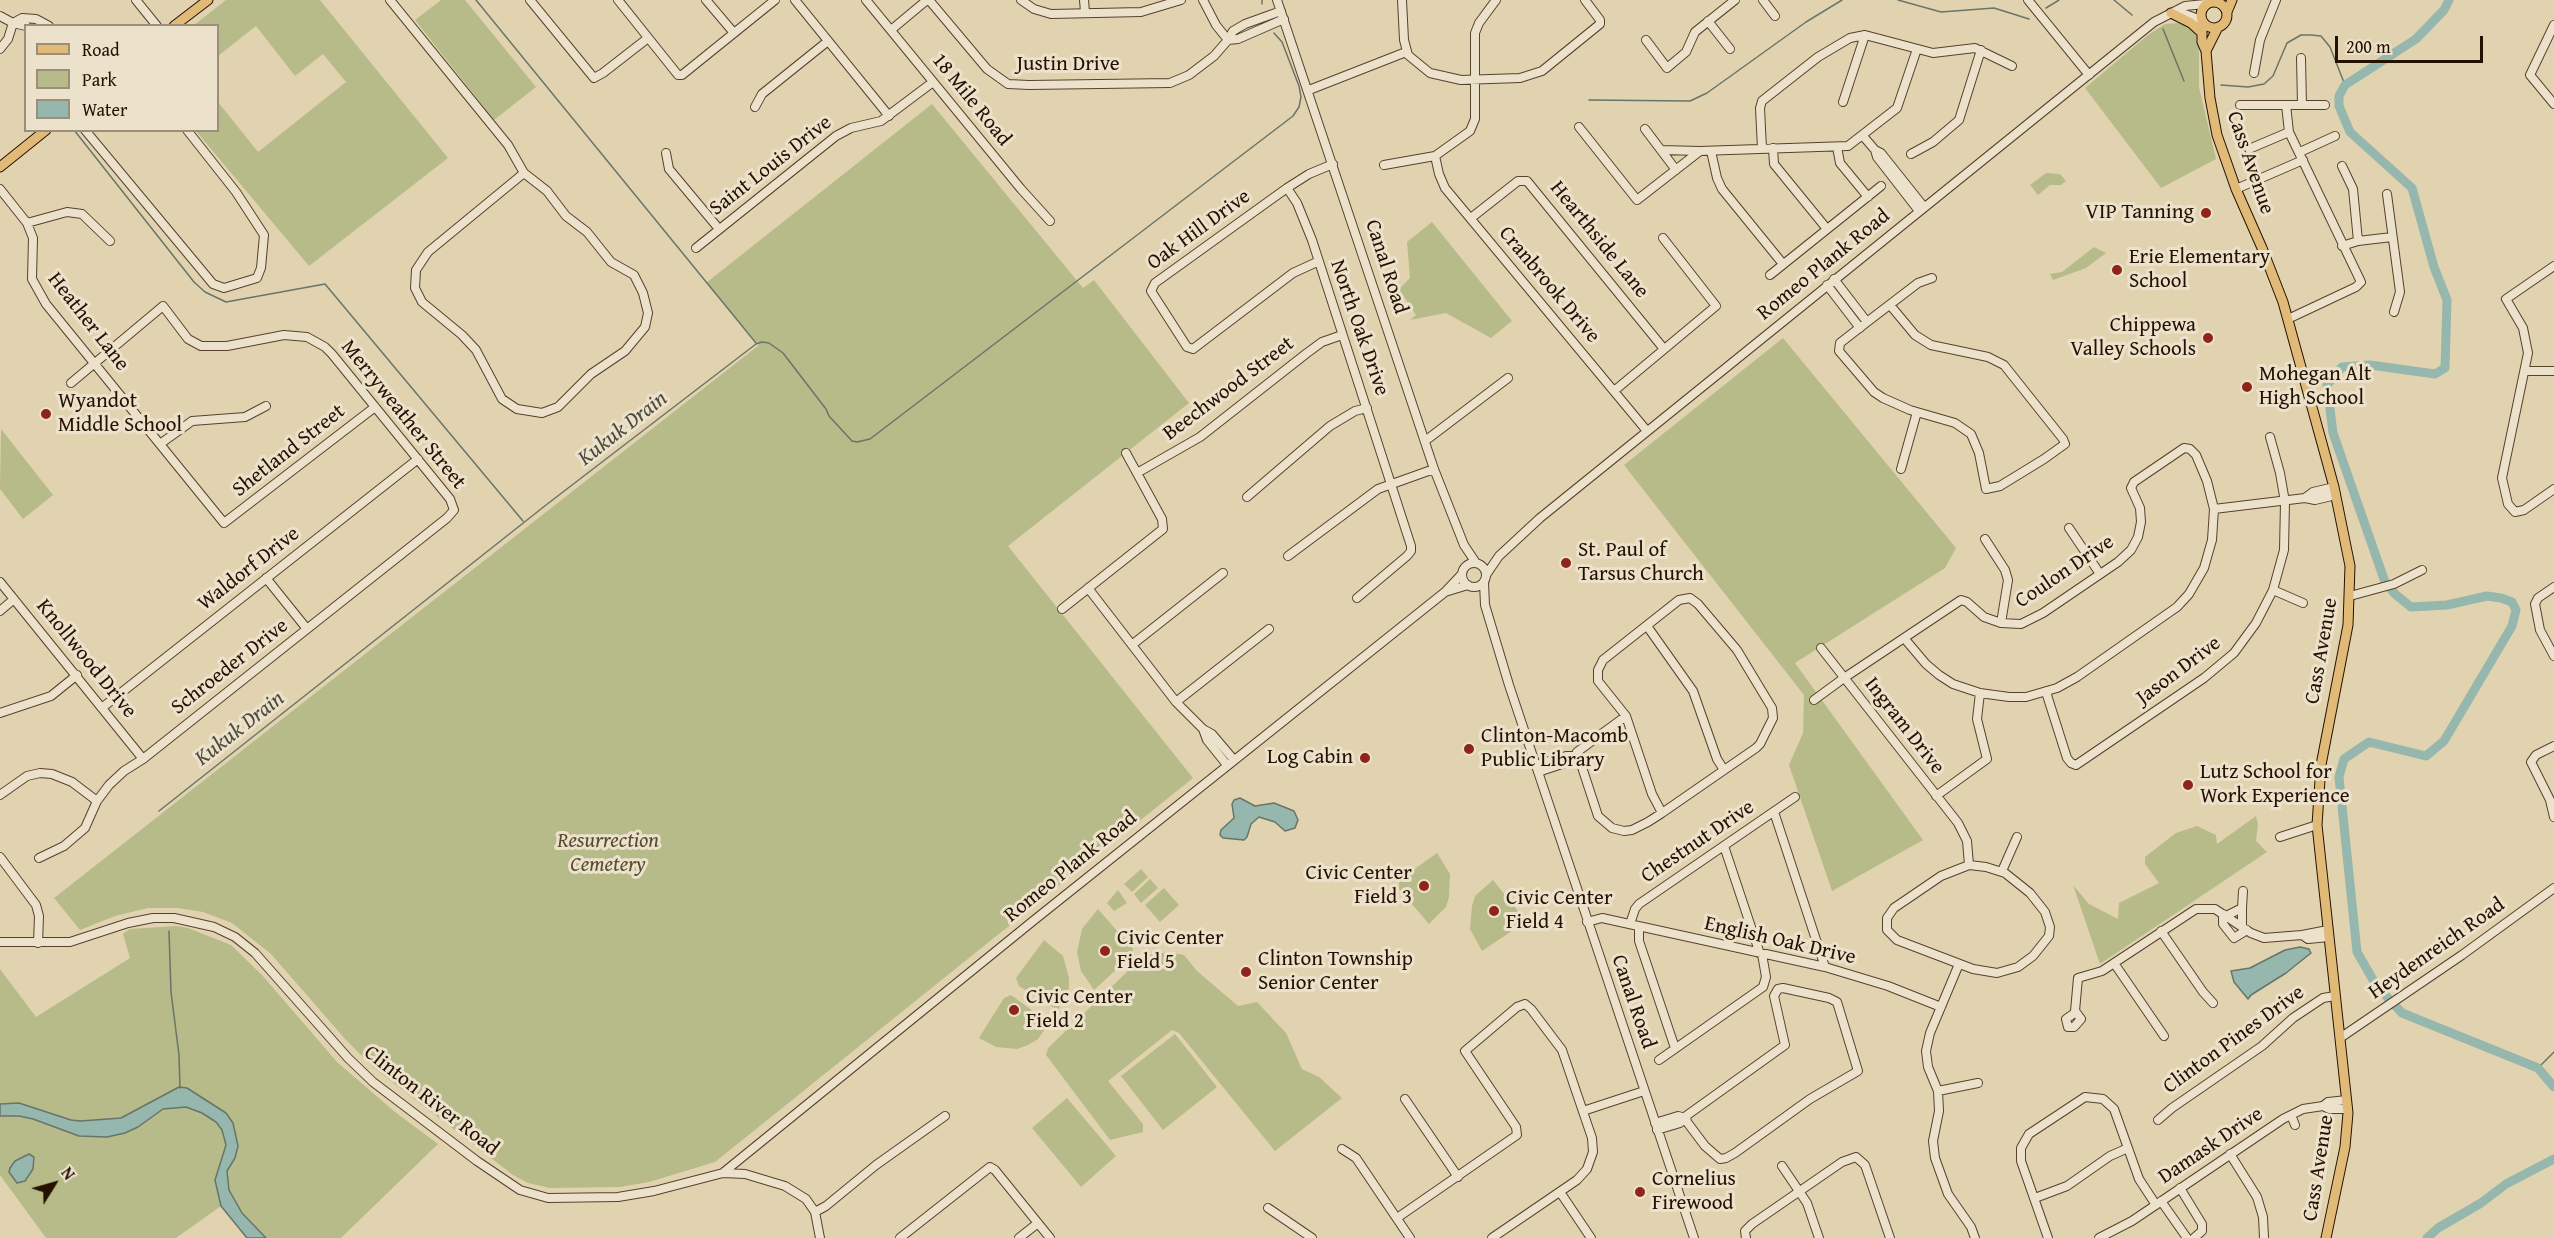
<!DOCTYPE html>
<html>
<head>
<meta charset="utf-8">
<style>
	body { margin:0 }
	#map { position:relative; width:2554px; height:1238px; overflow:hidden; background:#e2d3b0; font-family:"Gentium Book Plus",serif }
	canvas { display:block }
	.legend { position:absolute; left:24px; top:24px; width:195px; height:108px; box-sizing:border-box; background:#ece2cc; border:2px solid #9c8e7a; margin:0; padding:8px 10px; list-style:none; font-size:18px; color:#241100 }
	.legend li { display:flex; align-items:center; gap:12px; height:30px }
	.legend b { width:30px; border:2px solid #9c8e7a }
	.north { position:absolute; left:24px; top:1154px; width:60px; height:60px; -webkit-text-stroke:4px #ece2cc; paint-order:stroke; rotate:53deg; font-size:16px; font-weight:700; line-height:24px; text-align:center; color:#241100 }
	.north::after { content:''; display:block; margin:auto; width:21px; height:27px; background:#241100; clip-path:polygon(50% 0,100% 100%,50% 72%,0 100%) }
	.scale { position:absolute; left:2335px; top:36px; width:148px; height:27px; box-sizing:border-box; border:3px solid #241100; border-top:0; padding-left:8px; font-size:18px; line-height:21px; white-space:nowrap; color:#241100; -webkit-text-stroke:4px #ece2cc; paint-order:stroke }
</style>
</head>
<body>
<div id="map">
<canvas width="2554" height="1238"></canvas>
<ul class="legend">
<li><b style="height:8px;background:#e1ba78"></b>Road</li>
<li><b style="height:16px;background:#b6bb89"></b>Park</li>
<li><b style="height:16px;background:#95b7ad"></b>Water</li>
</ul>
<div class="north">N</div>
<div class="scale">200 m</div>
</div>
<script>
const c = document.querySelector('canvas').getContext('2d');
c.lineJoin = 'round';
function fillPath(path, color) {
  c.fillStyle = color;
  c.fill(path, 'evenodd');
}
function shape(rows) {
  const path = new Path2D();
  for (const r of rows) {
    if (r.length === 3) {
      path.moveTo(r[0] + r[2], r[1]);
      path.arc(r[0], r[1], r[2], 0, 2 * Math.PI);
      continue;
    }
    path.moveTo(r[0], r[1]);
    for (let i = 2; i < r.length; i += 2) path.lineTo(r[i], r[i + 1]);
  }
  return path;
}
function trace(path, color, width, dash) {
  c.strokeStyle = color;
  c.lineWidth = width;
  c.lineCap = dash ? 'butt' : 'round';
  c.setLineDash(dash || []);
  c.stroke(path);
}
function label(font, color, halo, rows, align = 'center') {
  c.font = font + ' "Gentium Book Plus",serif';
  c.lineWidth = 6;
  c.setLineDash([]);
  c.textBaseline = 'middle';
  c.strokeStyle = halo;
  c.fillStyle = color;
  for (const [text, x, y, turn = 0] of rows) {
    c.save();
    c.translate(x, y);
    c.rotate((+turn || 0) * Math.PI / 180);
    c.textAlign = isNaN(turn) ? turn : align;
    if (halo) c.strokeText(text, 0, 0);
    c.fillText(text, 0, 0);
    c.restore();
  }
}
fillPath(shape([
	[226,0,320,0,448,158,309,266,196,131,218,130,218,102,258,152,346,82,323,54,295,76,256,26,218,56,218,26,194,25],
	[441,0,465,0,536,87,494,120,415,20],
	[2178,23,2189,27,2196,33,2199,51,2199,87,2216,159,2161,188,2085,88,2148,35,2165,24],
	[932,104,1083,288,1094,280,1189,403,1008,546,1193,778,715,1162,649,1182,620,1187,550,1188,528,1183,513,1175,374,1068,346,1040,271,954,232,923,203,912,177,908,148,908,115,916,80,930,54,898,759,345,706,283],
	[2046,173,2060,174,2066,181,2061,185,2050,185,2038,195,2030,185],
	[1432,222,1512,321,1491,338,1446,313,1410,320,1416,315,1399,289,1410,278,1407,242],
	[2094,247,2106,253,2086,268,2053,280,2050,274,2062,272],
	[1783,338,1956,548,1945,568,1795,663,1923,840,1832,891,1789,765,1803,733,1804,695,1624,465],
	[1,429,53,495,23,519,0,489],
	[2256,816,2258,824,2256,841,2267,852,2100,964,2073,885,2089,904,2118,919,2119,903,2159,883,2145,864,2145,857,2176,833,2197,826,2216,835,2217,844],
	[1437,853,1450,874,1449,897,1446,907,1429,924,1399,889,1399,880],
	[1141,869,1148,877,1132,892,1124,884],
	[1150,879,1158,888,1141,903,1134,894],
	[1493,880,1522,916,1521,925,1482,951,1470,929,1472,906,1475,896],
	[1164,888,1179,905,1160,922,1145,905],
	[1118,890,1127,903,1114,911,1107,903],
	[1098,909,1133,949,1132,955,1094,990,1081,971,1077,952,1082,929],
	[177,926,188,928,231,945,262,975,337,1062,395,1112,438,1144,341,1238,266,1238,254,1228,233,1201,221,1206,176,1238,46,1238,0,1175,0,969,36,1017,130,958,123,934,130,929],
	[1044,940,1063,956,1069,978,1069,989,1058,1010,1019,986,1016,978],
	[1169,952,1184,955,1197,971,1238,1006,1257,1002,1286,1033,1302,1069,1319,1077,1342,1098,1275,1151,1179,1033,1172,1030,1108,1081,1143,1124,1143,1132,1110,1140,1046,1055,1048,1048,1131,968,1148,955],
	[1011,995,1049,1023,1038,1039,1028,1045,1017,1049,996,1047,979,1038,1004,998],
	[1175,1034,1217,1087,1163,1130,1121,1076],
	[1067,1098,1116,1156,1081,1187,1032,1128]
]), '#b6bb89');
const water = shape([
	[1240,798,1255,806,1274,803,1294,811,1298,820,1295,828,1285,831,1275,822,1259,817,1251,824,1247,837,1244,840,1223,838,1220,835,1221,830,1234,818,1232,804,1234,800,1240,798],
	[2300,947,2309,949,2311,953,2286,973,2251,995,2248,999,2234,982,2231,971,2250,968,2285,950,2300,947],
	[179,1087,187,1088,226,1113,233,1123,238,1146,235,1158,227,1171,229,1190,242,1213,266,1238,247,1238,221,1206,215,1180,226,1145,222,1130,216,1122,202,1113,186,1107,163,1109,138,1127,125,1133,107,1137,79,1136,33,1119,19,1116,0,1116,0,1104,19,1103,71,1120,81,1121,121,1118,179,1087],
	[29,1154,34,1157,33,1169,25,1181,17,1183,9,1172,10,1168,15,1161,29,1154]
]);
fillPath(water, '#95b7ad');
trace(water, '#687568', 1.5);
trace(shape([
	[476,0,756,343],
	[1262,0,1262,4],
	[1898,0,1941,12,1994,8,2029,19],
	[2114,0,2132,15],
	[2046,8,2059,0],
	[2163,29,2184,81],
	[2221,85,2248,87,2264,84,2273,76,2287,43,2301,35,2311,35,2321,36,2330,47,2345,85],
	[1589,100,1690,101,1707,93,1806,22,1842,0],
	[74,130,194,282,205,292,226,302,325,284,523,521],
	[159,811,546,505,756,344,762,342,769,343,783,353,826,409,829,416,852,441,857,442,870,439,1293,116,1299,107,1301,97,1299,86,1282,42,1274,33],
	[169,931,171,992,179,1055,180,1088],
	[2538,1068,2554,1052]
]), '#687568', 1.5);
trace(shape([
	[2449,0,2444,10,2416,39,2345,85,2339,96,2339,106,2350,132,2412,188,2434,267,2447,300,2445,368,2435,374,2370,365,2342,367,2327,385,2333,433,2385,582,2395,594,2411,607,2447,605,2487,596,2501,598,2512,602,2516,610,2512,626,2444,741,2426,756,2369,742,2344,759,2339,777,2357,952,2376,985,2402,1013,2538,1068,2554,1087],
	[2427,1238,2438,1228,2481,1203,2506,1184,2554,1159]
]), '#95b7ad', 9);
const minor = shape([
	[136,0,157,26],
	[390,0,508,145,524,173],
	[530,0,594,78,603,73,648,38],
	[618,0,678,75,682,75,775,0],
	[706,0,734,33],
	[795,0,889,116],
	[866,0,1021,189,1050,221],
	[929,0,987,69,1008,84,1029,85,1170,83,1189,75,1214,56,1228,40,1216,25,1203,0],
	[1021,0,1034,9,1051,14,1141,12,1181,0],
	[1084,0,1085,12],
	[1277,0,1434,469,1464,545,1476,563],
	[1402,0,1404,40,1408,55,1430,73,1461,80,1520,78,1542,71,1600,24,1600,20,1585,0],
	[1763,0,1775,16],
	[2028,0,2089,75],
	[1281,11,1245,24,1233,31,1228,40,1238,39,1284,19],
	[2177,11,2201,20],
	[0,16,13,23,8,39,0,49],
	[1708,21,1730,49],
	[2554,25,2530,75,2554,104],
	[26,26,13,23,22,18,36,19,49,26],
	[891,30,927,0],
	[1646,40,1667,68,1686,52,1695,32,1735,0],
	[2301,58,2302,105],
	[2254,73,2260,40,2276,0],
	[1309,90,1406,52],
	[1843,102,1865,35],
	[2240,105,2325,105],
	[2286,105,2289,132,2361,282,2356,287,2288,319],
	[755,107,762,94,828,41],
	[1579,127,1637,200,1700,151,1848,146,1897,108,1917,49],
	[1645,129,1676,170],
	[85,130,213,284,224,288,257,278,261,268,264,235,236,192,187,130],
	[1863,136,1875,150],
	[1837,147,1840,163,1868,197],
	[1773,148,1774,164,1827,229],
	[1762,149,1760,108,1762,101,1818,57,1850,38,1865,35,1933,53,1975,48,2012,66],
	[2249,149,2289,132],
	[1661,150,1700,151],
	[1711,151,1717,178,1722,189,1783,264],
	[2300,152,2335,136],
	[666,153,669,169,719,229],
	[1911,154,1933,142,1959,120,1981,50],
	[1435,156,1439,174,1445,188,1647,431],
	[1384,165,1435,156,1470,131,1475,119,1475,33,1479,23,1496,0],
	[2342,166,2353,189,2358,241],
	[524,173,547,191,566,216,587,232,611,262,634,275,643,293,648,313,645,327,625,351,591,374,558,407,542,413,517,409,502,399,476,350,462,335,422,302,415,288,416,270,428,252,524,173],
	[1287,188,1297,203,1312,240,1411,546,1411,551,1407,556,1357,598],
	[0,189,27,223,33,238,32,279,46,304,224,523,375,407],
	[2236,189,2303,160],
	[2387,194,2400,292,2394,312],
	[1919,211,1877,157,1875,150,1881,153,1924,207],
	[1471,218,1518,181,1527,181,1664,349],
	[27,223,67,212,82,214,110,241],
	[2342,246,2358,241,2392,237],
	[696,248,836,136,851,128,881,121,933,82],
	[1317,262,1293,273,1193,349,1187,347,1151,291,1155,283,1287,188,1309,174,1333,164],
	[2554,266,2506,299,2523,328,2528,353,2502,478,2508,504,2515,512,2524,510,2554,489],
	[1770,275,1881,186],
	[1834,279,1867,322],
	[1827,285,1860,328],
	[1890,305,1915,335,1931,345,1988,357,2004,365,2063,439,2065,444,2044,459,2000,486,1986,489,1979,453,1971,434,1955,423,1910,410,1883,398,1874,392,1839,351,1840,343,1867,322,1918,283,1932,278],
	[2525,371,2554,371],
	[1614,391,1716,306,1663,238],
	[1425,441,1508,378],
	[160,444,192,421,245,417,266,406],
	[1901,469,1917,412],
	[1137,473,1200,437,1307,353,1322,342,1342,335],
	[1247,497,1330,426,1355,411,1367,408],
	[2305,498,2313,492,2334,487],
	[2214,509,2305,498,2315,500,2336,495],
	[2069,528,2100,574],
	[1985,539,2005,570,2008,580,2001,623],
	[1288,556,1378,489,1434,469],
	[1474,575,12],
	[1486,575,1499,556,1540,518,2154,22,2185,6,2205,4],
	[266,578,307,629],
	[0,582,143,759],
	[1484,583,1485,605,1509,685,1694,1238],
	[2554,587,2538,598,2535,604,2540,630,2554,656],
	[1088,588,1176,702,1203,729,1212,734,1234,760],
	[2273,590,2303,603],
	[1445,592,1468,585],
	[2350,596,2394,584,2422,570],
	[1062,609,1163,529,1162,519,1126,453],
	[0,611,14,599],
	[1647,626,1693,691,1717,759,1724,770],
	[1133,644,1223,573],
	[1821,648,1958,823,1967,841,1969,865],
	[2046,692,2067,758,2071,763,2076,765,2204,678,2234,653,2256,623,2273,590,2284,550,2285,502,2280,473,2270,437],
	[1814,700,1844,678,1961,600,1967,602,1984,617,2001,623,2021,624,2043,613,2118,562,2131,550,2138,537,2141,522,2140,508,2131,488,2134,482,2184,448,2190,449,2196,455,2207,481,2214,509,2212,540,2204,568,2189,594,2177,607,2077,677,2057,688,2026,697,2009,697,1980,693,1953,684,1939,675,1926,664,1904,638],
	[1176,702,1269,629],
	[103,707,418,459],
	[0,713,51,696,77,675],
	[1626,716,1577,752,1598,816,1612,828,1624,831,1632,830,1648,822,1662,813,1756,748,1760,744,1773,718,1772,708,1737,650,1698,604,1690,598,1679,600,1603,660,1598,670,1598,681,1626,716,1652,794,1662,813],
	[1203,729,1207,740,1227,765],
	[2554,746,2536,755,2531,762,2550,800,2554,817],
	[1536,765,1566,756,1577,756,1568,762,1538,772],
	[0,795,27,776,40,773,52,774,72,782,97,801],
	[1936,796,1987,759,1977,719,1980,693],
	[1774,812,1825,967],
	[2280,837,2317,825],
	[1724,846,1760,954],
	[0,857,36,905,39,916,38,943],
	[39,858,64,846,85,828,97,801,109,785,124,771,143,759,447,518,454,510,450,499,332,354,325,347,307,337,284,335,227,346,201,346,188,339,163,306,71,383],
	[1969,865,1986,867,2005,873,2030,893,2045,912,2050,927,2049,936,2033,956,2018,967,1997,973,1973,969,1897,940,1887,930,1887,918,1894,908,1941,876,1969,865],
	[2002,871,2017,837],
	[2242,908,2243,891],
	[2223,914,2223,924,2234,938,2247,930],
	[2226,916,2242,908,2242,926],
	[1587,922,1602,918,1825,967,1888,986,1941,1007],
	[1630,924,1635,909,1639,904,1795,797],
	[1639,927,1639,941,1675,1048],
	[2328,930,2302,935,2308,939,2329,937],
	[2161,931,2203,992,2213,1003],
	[0,942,70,942,128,923,153,918,174,918,214,927,235,937,255,953,348,1058,373,1082,477,1161,520,1190,548,1198,618,1197,654,1191,723,1173,745,1174,785,1186,806,1199,815,1212,820,1238],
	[2114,963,2164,1036],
	[1959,964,1930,1033,1926,1051,1928,1067,1938,1091,1939,1111,1933,1141,1935,1158,1948,1194,1971,1227,1975,1238],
	[1783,988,1829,998,1837,1002,1858,1071,1810,1099,1735,1153,1726,1158,1720,1159,1705,1146,1687,1122,1686,1116,1785,1045,1774,996,1778,989,1783,988],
	[2076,1012,2066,1019,2068,1027,2074,1027,2081,1019,2075,1011,2078,978,2102,971,2196,909,2215,909,2251,933,2264,938,2302,935],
	[2340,1038,2462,955,2554,888],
	[1659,1060,1763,987,1766,977,1762,954],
	[1938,1091,1978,1083],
	[1405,1099,1458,1177],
	[2323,1106,2329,1109,2348,1109],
	[1583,1111,1644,1091],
	[2291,1115,2295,1125],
	[2158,1120,2172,1108,2262,1046,2293,1018,2323,998,2335,996],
	[1655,1123,1678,1116,1686,1118,1680,1123,1657,1130],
	[1342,1149,1356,1158,1410,1238],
	[2230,1154,2257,1197,2263,1217,2264,1238],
	[1782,1166,1807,1203,1819,1238],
	[724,1172,1033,921,1445,592,1462,574],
	[2180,1188,2202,1224,2202,1231,2194,1238],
	[1560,1192,1591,1238],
	[2035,1198,2067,1186,2110,1156,2128,1148],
	[2161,1201,2187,1238],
	[1268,1208,1312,1238],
	[815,1212,826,1206,876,1165,945,1116],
	[1397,1218,1517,1135,1516,1127,1465,1051,1517,1007,1525,1004,1531,1009,1562,1050,1592,1138,1593,1152,1587,1169,1577,1180,1492,1238],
	[900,1238,990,1167,995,1170,1050,1238],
	[1019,1238,1038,1223],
	[1746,1238,1745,1231,1752,1224,1842,1162,1856,1157,1865,1165,1890,1238],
	[2048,1238,2021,1161,2021,1148,2029,1134,2085,1097,2103,1099,2114,1109,2139,1179,2156,1205],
	[2099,1238,2132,1221,2283,1119,2303,1109,2323,1106,2328,1102,2347,1100]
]);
const major = shape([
	[2214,15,13],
	[2227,12,2232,0],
	[2171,13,2191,23,2202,33],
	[2202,22,2202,42,2206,51,2210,98,2217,135,2236,189,2262,248,2283,302,2334,487,2350,566,2348,625,2321,765,2317,825,2348,1113,2345,1147,2326,1238],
	[174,26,208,0],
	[2206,51,2218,27],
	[0,167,46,130]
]);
trace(minor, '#54422c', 10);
trace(major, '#241100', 11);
trace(minor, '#ece2cc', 8);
trace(major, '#e1ba78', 9);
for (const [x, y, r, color] of [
	[2206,213,6,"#8f2418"],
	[2117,270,6,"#8f2418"],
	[2208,338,6,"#8f2418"],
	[2247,387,6,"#8f2418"],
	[46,414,6,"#8f2418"],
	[1566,563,6,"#8f2418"],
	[1469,749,6,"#8f2418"],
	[1365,758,6,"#8f2418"],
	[2188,785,6,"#8f2418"],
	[1424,886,6,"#8f2418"],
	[1494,911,6,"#8f2418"],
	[1105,951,6,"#8f2418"],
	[1246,972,6,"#8f2418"],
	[1014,1010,6,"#8f2418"],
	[1640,1192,6,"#8f2418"]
]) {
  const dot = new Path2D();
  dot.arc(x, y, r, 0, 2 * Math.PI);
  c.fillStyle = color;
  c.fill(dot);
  trace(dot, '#ece2cc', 2);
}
label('21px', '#241100', '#ece2cc', [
	["Justin Drive",1068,65],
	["18 Mile Road",971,100,51],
	["Cass Avenue",2250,163,71],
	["Saint Louis Drive",771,166,-38],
	["Oak Hill Drive",1199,230,-36],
	["Hearthside Lane",1599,240,51],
	["Romeo Plank Road",1824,265,-39],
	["Canal Road",1386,267,72],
	["Cranbrook Drive",1549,285,50],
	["Heather Lane",88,322,52],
	["North Oak Drive",1359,328,71],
	["Beechwood Street",1229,389,-37],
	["Merryweather Street",403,415,51],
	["Shetland Street",289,451,-38],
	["Waldorf Drive",249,569,-38],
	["Coulon Drive",2065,572,-34],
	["Cass Avenue",2322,651,-80],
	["Knollwood Drive",86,659,51],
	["Schroeder Drive",230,667,-38],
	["Jason Drive",2179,671,-37],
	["Ingram Drive",1904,726,52],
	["Chestnut Drive",1698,842,-34],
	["Romeo Plank Road",1071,867,-39],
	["English Oak Drive",1780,941,13],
	["Heydenreich Road",2437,949,-35],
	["Canal Road",1633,1002,71],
	["Clinton Pines Drive",2234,1040,-36],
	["Clinton River Road",431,1101,38],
	["Damask Drive",2211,1146,-34],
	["Cass Avenue",2319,1168,-81]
]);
label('21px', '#241100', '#ece2cc', [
	["VIP Tanning",2194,213,"right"],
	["Erie Elementary",2129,258],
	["School",2129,282],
	["Chippewa",2196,326,"right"],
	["Valley Schools",2196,350,"right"],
	["Mohegan Alt",2259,375],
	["High School",2259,399],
	["Wyandot",58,402],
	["Middle School",58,426],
	["St. Paul of",1578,551],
	["Tarsus Church",1578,575],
	["Clinton-Macomb",1481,737],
	["Public Library",1481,761],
	["Log Cabin",1353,758,"right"],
	["Lutz School for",2200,773],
	["Work Experience",2200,797],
	["Civic Center",1412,874,"right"],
	["Field 3",1412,898,"right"],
	["Civic Center",1506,899],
	["Field 4",1506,923],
	["Civic Center",1117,939],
	["Field 5",1117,963],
	["Clinton Township",1258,960],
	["Senior Center",1258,984],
	["Civic Center",1026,998],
	["Field 2",1026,1022],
	["Cornelius",1652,1180],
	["Firewood",1652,1204]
], 'left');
label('italic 21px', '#574c30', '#ece2cc', [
	["Resurrection",608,842],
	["Cemetery",608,866]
]);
label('italic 22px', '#4c4b3d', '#ece2cc', [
	["Kukuk Drain",623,429,-38],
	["Kukuk Drain",240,729,-38]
]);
</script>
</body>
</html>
